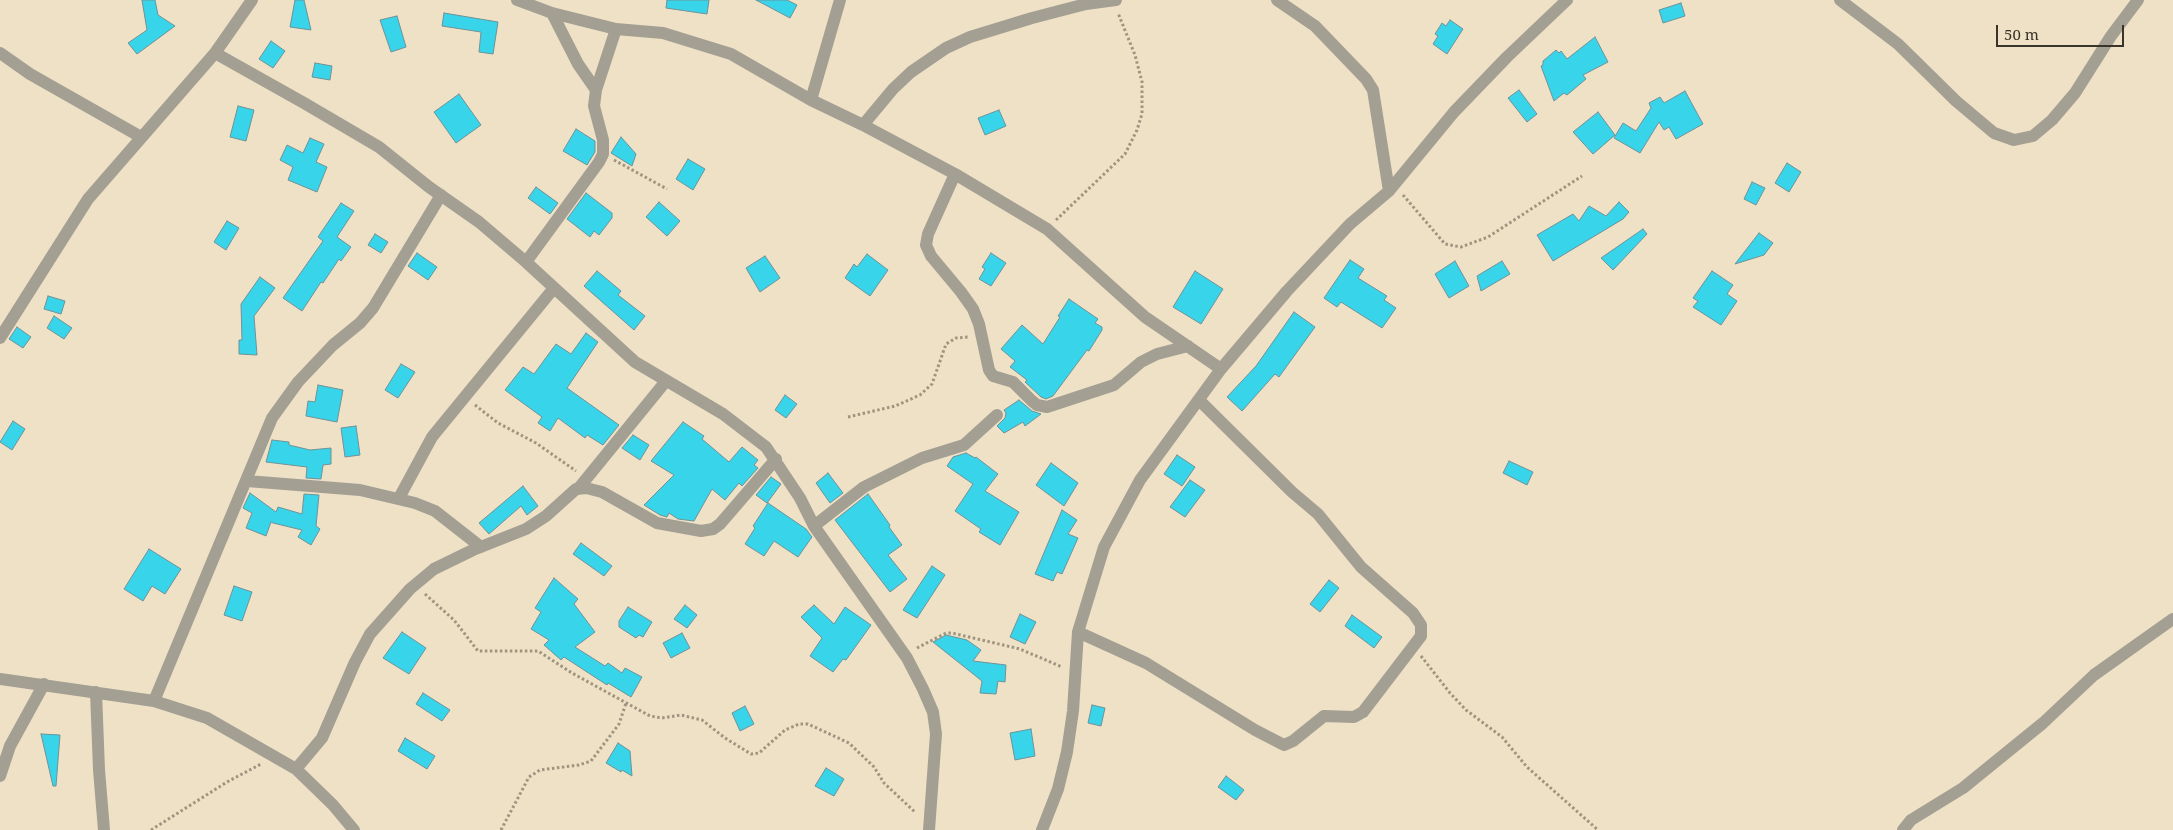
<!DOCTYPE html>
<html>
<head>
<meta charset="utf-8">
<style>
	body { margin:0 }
	#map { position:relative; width:2173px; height:830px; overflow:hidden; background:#efe1c5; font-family:"Noto Serif",serif }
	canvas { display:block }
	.scale { position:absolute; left:1996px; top:25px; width:128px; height:22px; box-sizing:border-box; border:2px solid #393429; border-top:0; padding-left:6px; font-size:15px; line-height:18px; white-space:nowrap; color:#393429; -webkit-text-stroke:4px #efe1c5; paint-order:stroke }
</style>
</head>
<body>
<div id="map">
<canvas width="2173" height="830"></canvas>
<div class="scale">50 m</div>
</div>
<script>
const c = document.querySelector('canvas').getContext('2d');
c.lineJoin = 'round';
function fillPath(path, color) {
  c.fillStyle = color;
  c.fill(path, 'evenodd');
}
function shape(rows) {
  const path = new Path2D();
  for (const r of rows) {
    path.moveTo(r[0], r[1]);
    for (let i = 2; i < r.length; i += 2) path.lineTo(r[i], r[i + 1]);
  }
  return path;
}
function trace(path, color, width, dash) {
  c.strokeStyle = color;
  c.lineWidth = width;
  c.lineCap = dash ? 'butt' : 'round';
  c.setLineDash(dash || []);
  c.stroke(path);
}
const building = shape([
	[142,0,155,0,158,15,175,26,137,54,128,43,147,30,142,0],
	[295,0,304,0,311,30,290,27,295,0],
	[667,0,709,0,707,14,666,8,667,0],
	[756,0,787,0,797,5,790,18,756,0],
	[1681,3,1685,16,1663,23,1659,10,1681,3],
	[444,13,498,22,493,54,479,52,481,32,442,26,444,13],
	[397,16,406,47,391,52,380,20,397,16],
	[1450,20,1463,29,1447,54,1433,44,1438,36,1435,34,1442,23,1446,26,1450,20],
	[1595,37,1608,62,1583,75,1586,79,1567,95,1564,93,1554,101,1541,66,1543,65,1543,61,1556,50,1559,53,1561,51,1567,59,1595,37],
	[271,41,285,51,273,68,259,59,271,41],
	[315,63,332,66,330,80,312,77,315,63],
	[1519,90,1537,114,1527,122,1508,98,1519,90],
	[1685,91,1703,124,1676,139,1669,127,1664,130,1659,122,1640,153,1614,138,1623,123,1636,131,1651,108,1649,103,1660,97,1664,103,1685,91],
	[459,94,481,125,456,143,434,112,459,94],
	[238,106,254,110,246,141,230,137,238,106],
	[999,110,1006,126,985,135,978,118,999,110],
	[1598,112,1615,135,1593,154,1573,132,1598,112],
	[576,129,595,141,595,152,587,165,563,151,576,129],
	[621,137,636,154,632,166,611,153,621,137],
	[310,138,324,144,316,162,327,167,317,192,288,180,293,167,280,160,287,145,303,153,310,138],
	[688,159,705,169,693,190,676,179,688,159],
	[1787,163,1801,172,1789,192,1775,183,1787,163],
	[1752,182,1765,188,1756,205,1744,199,1752,182],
	[536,187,558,203,550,214,528,198,536,187],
	[586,193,612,213,612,218,599,235,594,231,590,237,567,219,586,193],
	[659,202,680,221,667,236,646,217,659,202],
	[1619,202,1629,212,1623,219,1553,261,1537,235,1573,214,1579,221,1589,206,1606,216,1619,202],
	[341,203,354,211,337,237,351,247,341,261,339,259,323,283,321,282,302,311,283,298,323,241,318,237,341,203],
	[227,221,239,228,226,250,214,242,227,221],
	[1643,229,1647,234,1613,270,1601,258,1643,229],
	[1759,233,1773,243,1764,255,1735,264,1759,233],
	[375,234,388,242,381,253,368,245,375,234],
	[417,253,437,267,428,280,408,266,417,253],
	[991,253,1006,263,991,286,979,279,985,269,982,267,991,253],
	[867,254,888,270,870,296,845,278,854,264,857,267,867,254],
	[765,256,780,278,760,292,746,268,765,256],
	[1350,260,1364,269,1358,278,1387,296,1384,300,1396,308,1382,328,1341,302,1337,307,1324,298,1350,260],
	[1455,261,1469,286,1449,298,1435,274,1455,261],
	[1502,261,1510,274,1481,291,1477,276,1502,261],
	[597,271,621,291,618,295,645,316,634,330,584,286,597,271],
	[1195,271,1223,289,1201,324,1173,307,1195,271],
	[1712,271,1733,285,1727,294,1737,301,1721,325,1693,307,1698,301,1693,298,1712,271],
	[260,277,275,288,254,316,257,355,239,354,239,340,242,340,241,304,260,277],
	[48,296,65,301,61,314,44,309,48,296],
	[1069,299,1098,319,1095,323,1102,327,1102,330,1089,351,1087,350,1053,396,1046,399,1041,397,1025,382,1027,380,1010,367,1015,361,1001,349,1022,325,1043,344,1060,317,1058,316,1069,299],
	[1294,312,1315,327,1279,377,1275,374,1242,411,1227,397,1256,366,1294,312],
	[54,316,72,328,64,339,47,328,54,316],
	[17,327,31,337,23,348,9,339,17,327],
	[586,333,598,342,567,388,619,425,603,445,587,435,585,438,558,418,550,431,538,423,542,417,505,390,523,367,534,374,556,344,571,354,586,333],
	[401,364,415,372,398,398,385,390,401,364],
	[318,385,343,390,337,422,306,416,308,401,315,402,318,385],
	[785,395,797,404,786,418,775,410,785,395],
	[1019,400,1032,411,1041,414,1025,426,1023,422,1004,433,997,426,1005,418,1006,413,1004,410,1019,400],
	[13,421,25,429,12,450,0,442,13,421],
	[683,422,704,436,702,439,729,462,742,447,758,460,754,465,758,468,742,486,739,483,725,500,712,489,694,521,678,519,669,513,667,517,660,515,644,505,674,475,651,461,683,422],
	[356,426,360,455,345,457,341,428,356,426],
	[633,435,649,445,640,460,622,448,633,435],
	[272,440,289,442,289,445,310,450,331,448,331,464,323,465,321,479,306,478,307,467,266,462,272,440],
	[966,453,975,458,976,457,998,474,985,491,1019,512,1000,545,979,532,981,529,955,511,973,484,947,466,953,457,966,453],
	[1177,455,1195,467,1182,486,1164,474,1177,455],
	[1509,461,1533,472,1527,485,1503,473,1509,461],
	[1051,463,1078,483,1064,506,1036,485,1051,463],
	[828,473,843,493,830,503,816,483,828,473],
	[771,477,781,484,767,503,756,495,771,477],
	[1190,480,1205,490,1185,517,1170,507,1190,480],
	[523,486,538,506,527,515,521,506,489,534,479,523,523,486],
	[250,493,276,512,278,507,302,514,304,494,319,495,316,526,320,529,311,545,298,537,302,530,273,523,271,522,266,536,246,528,252,513,243,508,250,493],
	[868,494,890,525,889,527,902,545,888,555,907,579,890,592,835,520,868,494],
	[768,503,806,529,812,537,798,557,774,541,764,556,745,544,755,528,753,526,768,503],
	[1062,510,1077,520,1068,534,1078,538,1062,574,1057,572,1053,581,1035,574,1062,510],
	[581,543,612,566,604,576,573,554,581,543],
	[149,549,181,569,165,594,152,586,143,601,124,589,149,549],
	[932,566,945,575,917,618,903,610,932,566],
	[554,578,578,599,574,604,595,632,575,647,605,666,608,663,622,673,625,668,642,677,631,697,608,683,607,685,564,657,561,660,544,645,549,640,531,629,541,612,535,608,554,578],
	[1329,580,1339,588,1320,612,1310,604,1329,580],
	[234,586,252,592,242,621,224,615,234,586],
	[685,605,697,615,687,628,674,619,685,605],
	[814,605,834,624,845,607,871,625,846,660,843,659,833,672,810,656,822,638,801,617,814,605],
	[628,607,652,622,643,637,639,635,636,638,619,627,619,621,628,607],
	[1020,614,1036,622,1025,644,1010,637,1020,614],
	[1352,615,1382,637,1374,648,1345,626,1352,615],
	[402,632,426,648,409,674,383,658,402,632],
	[682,633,690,648,671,658,663,643,682,633],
	[946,635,967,640,981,650,973,661,1006,665,1005,682,998,681,996,694,980,693,982,681,933,642,946,635],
	[423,693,450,710,442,721,416,704,423,693],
	[1092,705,1105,708,1101,726,1088,723,1092,705],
	[745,706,754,724,740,731,732,713,745,706],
	[1031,729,1035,756,1015,760,1010,733,1031,729],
	[41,734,60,735,56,786,53,786,41,734],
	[405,738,435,756,427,769,398,751,405,738],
	[618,743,630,751,632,776,622,770,621,772,606,763,618,743],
	[826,768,844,779,834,796,815,786,826,768],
	[1226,776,1244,790,1236,800,1218,787,1226,776]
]);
fillPath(building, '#37d4ea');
trace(building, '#6f9298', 1);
trace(shape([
	[614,160,667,189],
	[1403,195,1445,244,1461,247,1488,237,1582,176],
	[1056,220,1125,154,1137,130,1142,114,1142,82,1135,55,1118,13],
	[475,405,498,423,536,443,576,471],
	[848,417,895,406,920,395,932,384,946,344,956,338,969,337],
	[425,594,454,620,478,651,538,651,572,673,650,716,662,718,681,715,702,720,725,738,751,754,759,753,785,730,799,724,808,724,849,743,874,767,884,783,916,813],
	[917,648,946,633,952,633,1020,649,1062,667],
	[1421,656,1450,693,1466,710,1502,737,1527,767,1598,830],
	[151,830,227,782,261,764],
	[501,830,529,777,540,770,579,765,591,761,619,724,626,703]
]), '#9e9480', 3, [2.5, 2.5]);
trace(shape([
	[517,0,552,13,616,29,663,33,731,54,811,100,863,125,955,174,1047,229,1145,317,1221,369],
	[1277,0,1315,26,1366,79,1373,90,1389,191],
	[1840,0,1898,44,1956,101,1994,133,2014,140,2033,136,2052,120,2075,93,2111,36,2138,0],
	[552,13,578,64,596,90],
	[0,53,30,74,141,137],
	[215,53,304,103,379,147,429,187,479,222,526,262,635,362,723,414,766,447,800,498,814,526,907,658,923,689,933,712,936,734,929,830],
	[811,100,840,0],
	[863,125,893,89,911,72,946,48,970,37,1032,18,1086,4,1116,0],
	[955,174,928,234,926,245,931,256,961,292,973,309,979,324,989,370,993,376,1013,382,1032,401,1037,405,1047,407,1114,385,1141,362,1157,354,1188,346],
	[526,262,599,162,603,154,603,140,594,106,596,90,616,29],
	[0,338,88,199,215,53,252,0],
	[247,481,360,490,415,503,435,511,481,547],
	[578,489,666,381],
	[399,498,432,437,554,288],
	[814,526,864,487,922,458,964,445,997,415],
	[1078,632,1146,663,1255,730,1284,745,1293,741,1324,716,1354,717,1363,712,1421,636,1421,625,1413,613,1361,567,1318,514,1292,492,1199,400],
	[0,679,154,701,207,718,296,769,333,805,354,830],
	[96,692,99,770,104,830],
	[154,701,272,418,298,382,333,345,360,323,373,308,441,195],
	[296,769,322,738,355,662,370,634,410,589,434,569,473,550,526,529,546,516,576,489,586,488,602,492,657,523,701,531,713,529,720,524,776,459],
	[0,776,10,746,44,684],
	[1042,830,1058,789,1067,752,1073,711,1078,632,1104,547,1140,480,1221,369,1287,291,1350,224,1389,191,1454,112,1507,57,1567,0],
	[1903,830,1911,820,1963,788,2043,723,2094,675,2173,619]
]), '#a49f93', 12);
</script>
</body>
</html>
